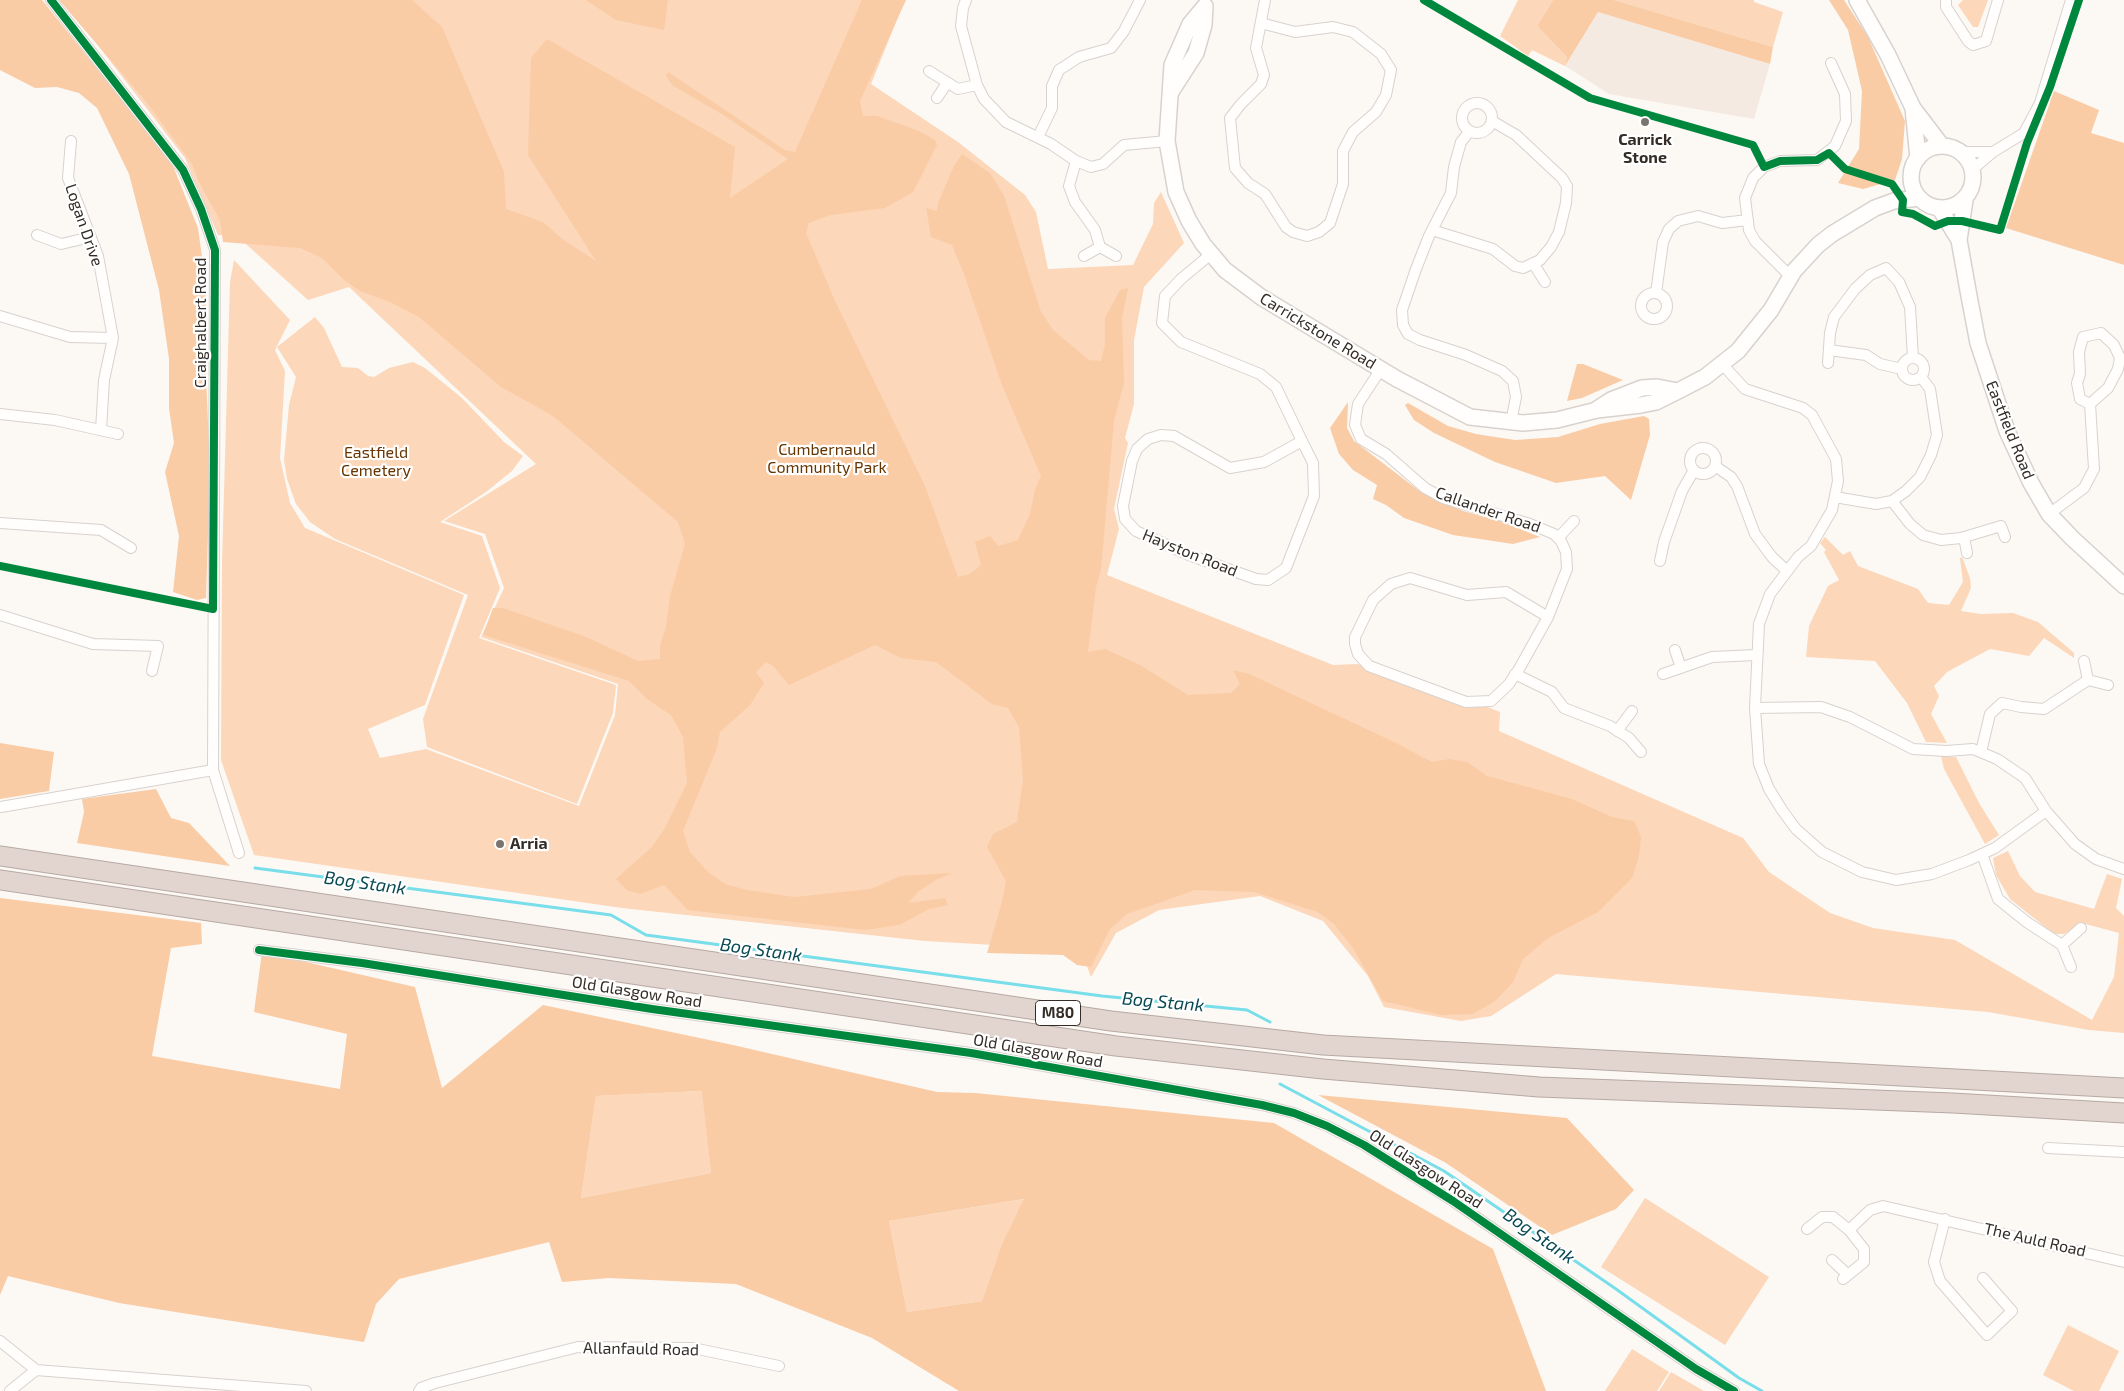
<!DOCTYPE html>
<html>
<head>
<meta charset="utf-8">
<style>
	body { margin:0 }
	canvas { display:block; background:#fcf8f4 }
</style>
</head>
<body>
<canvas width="2124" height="1391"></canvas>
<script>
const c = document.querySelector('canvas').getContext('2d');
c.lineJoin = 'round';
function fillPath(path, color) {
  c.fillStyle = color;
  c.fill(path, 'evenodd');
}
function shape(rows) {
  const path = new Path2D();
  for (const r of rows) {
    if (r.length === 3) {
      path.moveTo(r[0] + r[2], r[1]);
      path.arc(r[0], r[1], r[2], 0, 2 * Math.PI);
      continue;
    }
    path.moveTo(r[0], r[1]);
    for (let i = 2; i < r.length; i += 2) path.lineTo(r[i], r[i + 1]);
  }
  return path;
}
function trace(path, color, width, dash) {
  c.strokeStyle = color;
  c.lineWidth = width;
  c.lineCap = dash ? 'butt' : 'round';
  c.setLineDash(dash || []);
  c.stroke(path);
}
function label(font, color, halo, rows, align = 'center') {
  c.font = font + ' "Exo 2",sans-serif';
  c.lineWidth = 4.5;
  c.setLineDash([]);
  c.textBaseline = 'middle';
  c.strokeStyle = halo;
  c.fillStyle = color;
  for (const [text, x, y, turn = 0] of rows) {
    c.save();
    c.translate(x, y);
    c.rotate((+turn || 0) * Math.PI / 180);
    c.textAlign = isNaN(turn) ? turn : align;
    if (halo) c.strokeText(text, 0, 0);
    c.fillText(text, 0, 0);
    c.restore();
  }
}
fillPath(shape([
	[1598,12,1770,64,1754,119,1609,94,1565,66]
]), '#f5eae2');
fillPath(shape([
	[63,0,905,0,871,84,958,142,1025,195,1036,212,1048,269,1133,265,1153,224,1154,203,1161,192,1184,243,1144,287,1134,340,1134,404,1125,438,1128,443,1114,509,1119,529,1107,575,1333,665,1358,664,1467,708,1485,706,1500,712,1499,731,1743,838,1769,872,1830,913,1873,928,1955,940,2092,1020,2114,977,2119,933,2082,923,2064,934,2054,934,2010,899,1996,875,1993,858,2008,851,2020,876,2035,892,2094,909,2107,874,2122,879,2116,908,2124,916,2124,1033,2089,1030,1988,1012,1556,974,1491,1016,1461,1021,1384,1007,1368,976,1323,921,1260,896,1159,910,1116,933,1091,977,1081,950,925,941,622,908,254,855,221,760,222,562,230,282,234,260,290,320,275,350,285,371,280,458,290,503,305,528,464,595,425,705,368,729,380,758,426,749,579,806,615,715,618,684,481,637,504,588,485,534,444,521,536,464,349,287,308,300,237,236,218,235,185,158],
	[1518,0,1553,0,1537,26,1567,57,1565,66,1532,50,1528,56,1500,36],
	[1614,0,1754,0,1754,2,1783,12,1773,47],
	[1963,0,1988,0,1978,27,1973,27,1958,5],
	[315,317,324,328,342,367,358,368,368,376,374,377,389,368,413,362,425,368,462,398,504,442,523,456,512,471,486,492,440,522,482,536,500,588,479,638,616,685,613,713,577,804,427,747,423,719,468,595,335,539,310,522,296,504,287,479,284,460,289,405,296,377,277,347],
	[1825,537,1843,555,1850,551,1858,566,1918,589,1928,603,1949,605,1963,582,1960,558,1962,557,1970,578,1971,588,1961,611,1981,614,2013,613,2038,622,2074,653,2074,658,2044,638,2029,656,1990,649,1947,672,1934,686,1939,696,1931,714,1947,743,1926,742,1907,703,1875,661,1806,657,1809,626,1828,586,1839,580,1824,552,1826,550,1820,543],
	[1941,756,1956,757,1979,803,1999,835,1985,844,1944,769],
	[703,1091,711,1173,581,1198,596,1096],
	[1645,1198,1769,1277,1725,1345,1601,1267],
	[1025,1199,1001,1246,982,1301,907,1312,889,1221],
	[2068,1325,2119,1351,2099,1391,2074,1391,2043,1375],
	[1632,1349,1669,1372,1657,1391,1605,1391],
	[1671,1372,1704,1391,1659,1391]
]), '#fcd7b9');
fillPath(shape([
	[0,0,42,0,171,161,198,228,206,286,205,350,210,470,206,598,197,600,173,592,179,536,165,472,174,443,169,408,169,359,159,290,129,174,97,108,79,93,57,87,35,88,0,70],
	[59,0,412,0,442,27,504,172,506,209,543,222,562,239,596,261,528,155,531,58,547,39,735,147,730,198,788,159,725,116,672,85,666,76,668,72,785,150,795,152,862,0,906,0,860,101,863,116,877,116,919,131,935,140,937,145,913,192,885,208,831,215,809,223,806,233,835,301,925,486,958,577,970,574,981,565,975,542,990,536,998,546,1018,540,1030,514,1035,490,1041,476,1002,385,964,274,952,245,931,237,926,208,937,211,938,203,954,166,962,154,990,173,1004,196,1041,312,1053,330,1089,360,1101,361,1105,344,1105,318,1120,290,1128,288,1122,318,1124,383,1114,421,1101,569,1096,587,1088,652,1105,649,1140,665,1188,695,1231,693,1240,684,1233,670,1249,674,1394,742,1432,762,1450,759,1467,762,1487,776,1572,799,1612,817,1634,821,1641,837,1639,856,1632,878,1598,912,1548,938,1523,959,1513,982,1494,1002,1472,1014,1441,1015,1383,1001,1353,948,1334,924,1318,912,1254,892,1195,890,1127,914,1110,929,1091,967,1077,965,1063,955,987,953,1002,902,1006,881,987,847,993,834,1017,822,1023,780,1019,727,1008,708,992,704,936,662,901,658,875,645,789,685,773,666,766,662,756,672,764,683,750,705,720,732,717,748,683,831,690,852,709,873,725,884,747,890,794,897,871,889,900,876,952,873,936,880,919,891,908,903,945,898,948,905,929,909,899,925,865,930,688,910,664,885,640,894,627,890,616,879,652,847,665,828,687,783,683,737,671,715,647,699,629,681,483,635,493,608,503,608,586,637,638,661,660,659,660,645,666,627,670,596,685,544,678,522,553,416,501,387,419,317,390,302,360,291,343,279,322,258,300,248,223,242,220,220,200,184,192,164,144,99],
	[586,0,668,0,664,30,616,20],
	[1553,0,1614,0,1773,47,1770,64,1598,12,1565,66,1567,57,1537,26],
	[1829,0,1844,0,1868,37,1905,121,1902,159,1895,180,1863,189,1838,183,1859,149,1862,91,1848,30],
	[2054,91,2099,110,2091,133,2124,143,2124,265,2006,228],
	[1577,364,1583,364,1623,380,1582,398,1567,401],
	[1348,402,1347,428,1354,441,1422,493,1463,511,1503,522,1540,537,1513,544,1453,535,1404,518,1386,505,1373,499,1377,485,1353,470,1339,454,1330,428],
	[1408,403,1448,426,1476,434,1515,440,1558,437,1600,424,1644,416,1649,419,1650,435,1631,500,1605,476,1556,483,1495,462,1434,433,1414,420,1405,405],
	[0,743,54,752,49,791,0,799],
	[156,789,171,818,189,823,230,866,77,843,84,812,82,799],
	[0,898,201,923,202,944,171,948,152,1056,340,1089,347,1034,254,1012,262,952,415,987,442,1088,543,1005,733,1045,937,1092,975,1093,1274,1123,1493,1249,1546,1391,959,1391,872,1338,736,1284,609,1278,562,1282,549,1242,399,1279,376,1304,364,1342,119,1303,8,1276,0,1295],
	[702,1091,711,1173,581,1198,596,1096],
	[1024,1199,1001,1246,982,1301,907,1312,889,1221],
	[1318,1095,1567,1118,1634,1190,1616,1209,1552,1235,1446,1163]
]), '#f9cca6');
trace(shape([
	[255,868,611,915,646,935,1102,996,1247,1010,1270,1022],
	[1280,1084,1444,1171,1616,1289,1739,1378,1762,1391]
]), '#78deea', 3);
const street = shape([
	[51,0,183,170,201,209,215,250,213,770,239,853],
	[966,0,963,8,961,26,977,85,984,99,1006,122,1051,144,1076,161,1091,167,1103,164,1124,145,1167,141],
	[1946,0,1946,7,1968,41,1973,45,1986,41,1998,0],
	[1261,23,1295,32,1333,27,1353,32,1381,54,1391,70,1386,95,1376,112,1353,132,1343,151,1343,184,1330,223,1319,232,1307,236,1293,232,1286,227,1265,194,1248,183,1235,168,1230,118,1241,104,1261,84,1264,75,1256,48,1265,0],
	[929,71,958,89,977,85],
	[937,98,947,83],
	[1477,118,15],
	[1469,132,1461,142,1454,167,1451,193,1429,236,1416,269,1402,310,1403,325,1408,334,1420,340,1466,355,1502,371,1513,381,1516,397,1511,422],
	[1038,137,1052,108,1052,86,1059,70,1079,57,1111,48,1124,31,1140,0],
	[71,141,68,178,98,256,113,338,104,380,101,430],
	[1960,152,1993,152],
	[1076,161,1069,186,1075,202,1095,230,1100,247,1116,256],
	[1973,169,1993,152,2024,133,2040,103,2071,0],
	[1432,230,1493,249,1515,266,1523,268,1540,260,1551,247,1559,232,1566,203,1567,186,1562,178,1516,135,1492,121],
	[37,235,61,244,91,237],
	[1211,254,1181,279,1165,296,1162,323,1181,342,1260,374,1276,387,1302,441,1313,463,1314,496,1286,568,1268,580,1256,579,1189,555,1136,531,1125,519,1123,506,1132,461,1137,449,1148,439,1161,435,1174,436,1230,468,1264,462,1302,441],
	[1084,256,1100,247],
	[1533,263,1545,282],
	[1791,277,1755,241,1749,230,1745,198,1753,178,1764,167,1780,161,1817,160,1835,146,1846,121,1845,94,1831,63],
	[1656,293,1663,242,1669,229,1678,221,1698,216,1722,223,1748,220],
	[1654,306,13],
	[0,316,70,337,113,338],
	[1829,350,1866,355,1880,364,1902,369],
	[1913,369,11],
	[1828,363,1830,333,1834,317,1855,289,1870,275,1886,268,1899,282,1910,307,1913,358],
	[1722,364,1745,389,1803,408,1812,415,1836,459,1838,481,1832,510,1811,546,1798,557,1770,594,1759,624,1755,708,1759,764,1769,789,1782,810,1796,829,1822,852,1862,872,1896,880,1932,874,1969,860,1995,848,2046,811],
	[1381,369,1358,404,1355,425,1361,439,1386,454,1425,488,1443,498,1530,524,1554,534,1561,541,1566,552,1567,569,1548,617,1519,669,1509,684,1491,701,1466,702,1369,666,1358,654,1355,644,1355,637,1373,600,1391,584,1410,578,1467,595,1506,592,1548,617],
	[0,414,55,420,118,434],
	[1703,461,13],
	[1715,466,1731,477,1737,486,1755,534,1772,557,1787,571],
	[1835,497,1876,504,1892,501,1906,491,1920,477,1931,455,1937,435,1930,389,1921,377],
	[1892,501,1910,524,1923,535,1941,540,1961,538,2001,526,2005,537],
	[2049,514,2084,488,2094,469,2090,404,2108,388,2118,369,2120,358,2114,345,2101,333,2083,337,2079,352,2080,374,2077,383,2080,399,2090,404],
	[0,523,101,530,131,548],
	[1964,537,1967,553],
	[1558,538,1574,521],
	[1660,561,1664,542,1682,491,1694,470],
	[0,615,93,644,158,646,152,671],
	[1675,650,1681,668],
	[2084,661,2088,680],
	[1515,674,1552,692,1564,708,1610,726,1629,738,1641,752],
	[1663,674,1712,657,1756,655],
	[1755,708,1821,707,1850,717,1913,749,1946,751,1973,749,1997,759,2025,778,2046,811,2075,844,2096,859,2124,869],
	[1617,731,1632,711],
	[1981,752,1990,714,2002,703,2021,707,2044,709,2088,680,2108,685],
	[1,807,213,770],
	[1982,854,1998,899,2028,923,2062,945,2071,967],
	[2062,945,2081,928],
	[259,950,362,963,652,1009,971,1053,1262,1105,1294,1113,1327,1126,1364,1145,1453,1201,1696,1369,1734,1391],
	[2048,1148,2124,1152],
	[1945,1219,1934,1262,1940,1281,1987,1335,2012,1311,1983,1278],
	[1807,1229,1822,1217,1833,1217,1849,1230,1864,1249,1864,1262,1843,1279],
	[1849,1230,1870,1210,1883,1206,2124,1262],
	[1832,1260,1848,1275],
	[0,1341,36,1370,306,1391],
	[10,1391,36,1370],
	[419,1391,421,1388,435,1383,578,1347,693,1348,779,1366]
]);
const secondary = shape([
	[1857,0,1888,55,1913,108,1942,146],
	[1205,6,1190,24,1172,65,1167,141,1176,192,1189,221,1203,244,1225,270,1261,297,1397,379,1470,417,1523,423,1557,420,1597,410,1641,405,1656,402,1678,391,1705,377,1738,351,1771,310,1794,271,1818,245,1832,234,1875,208,1894,201,1919,198],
	[1171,92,1196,53,1204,25,1205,6],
	[1913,108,1918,158],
	[1942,177,31],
	[1965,200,1959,240,1969,296,1978,343,2007,431,2031,483,2049,514,2072,538,2124,586],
	[1940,209,1959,240],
	[1597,409,1611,400,1642,388,1657,387,1678,391]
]);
const highway = shape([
	[0,856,1111,1021,1323,1045,2124,1088],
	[0,880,1116,1046,1323,1069,1539,1087,1953,1103,2124,1113]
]);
trace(street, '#d8d2ce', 12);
trace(secondary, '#d8d2ce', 18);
trace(highway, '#b7a9a3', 21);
trace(street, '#fffefd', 10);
trace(secondary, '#fffefd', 15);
trace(highway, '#e2d5d0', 19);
trace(shape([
	[1424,0,1590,98,1753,145,1764,167,1780,161,1817,160,1829,153,1845,169,1892,184,1903,200,1902,212,1913,214,1935,226,1948,221,1962,221,2000,230,2027,143,2050,87,2079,0],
	[0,566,213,609,215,250,201,209,183,170,51,0],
	[259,950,362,963,652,1009,971,1053,1262,1105,1294,1113,1327,1126,1364,1145,1453,1201,1696,1369,1734,1391]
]), '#00873e', 8);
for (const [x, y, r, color] of [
	[1645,122,5,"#7a746f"],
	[500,844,5,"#7a746f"]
]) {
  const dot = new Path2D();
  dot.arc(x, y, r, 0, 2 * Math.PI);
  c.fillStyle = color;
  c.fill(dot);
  trace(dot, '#fff', 2);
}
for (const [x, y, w] of [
	[1058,1013,45]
]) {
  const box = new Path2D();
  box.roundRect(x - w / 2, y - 12.5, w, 25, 4);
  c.fillStyle = '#fff';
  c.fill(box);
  trace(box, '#342d27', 1);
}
label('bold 15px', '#342d27', null, [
	["M80",1058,1013]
]);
label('bold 16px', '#342d27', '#fff', [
	["Carrick",1645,140],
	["Stone",1645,158],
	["Arria",510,844,"left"]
]);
label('16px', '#342d27', '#fff', [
	["Logan Drive",84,225,71],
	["Craighalbert Road",201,323,-90],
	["Carrickstone Road",1318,331,31],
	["Eastfield Road",2010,430,68],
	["Callander Road",1488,510,19],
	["Hayston Road",1190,553,22],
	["Old Glasgow Road",637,992,9],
	["Old Glasgow Road",1038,1051,10],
	["Old Glasgow Road",1426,1169,33],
	["The Auld Road",2035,1240,13],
	["Allanfauld Road",641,1349,1]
]);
label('16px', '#663500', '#fff', [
	["Cumbernauld",827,450],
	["Community Park",827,468],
	["Eastfield",376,453],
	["Cemetery",376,471]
]);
label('italic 18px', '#094a52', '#fff', [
	["Bog Stank",365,883,8],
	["Bog Stank",761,950,8],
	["Bog Stank",1163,1002,5],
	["Bog Stank",1539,1236,35]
]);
</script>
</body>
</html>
